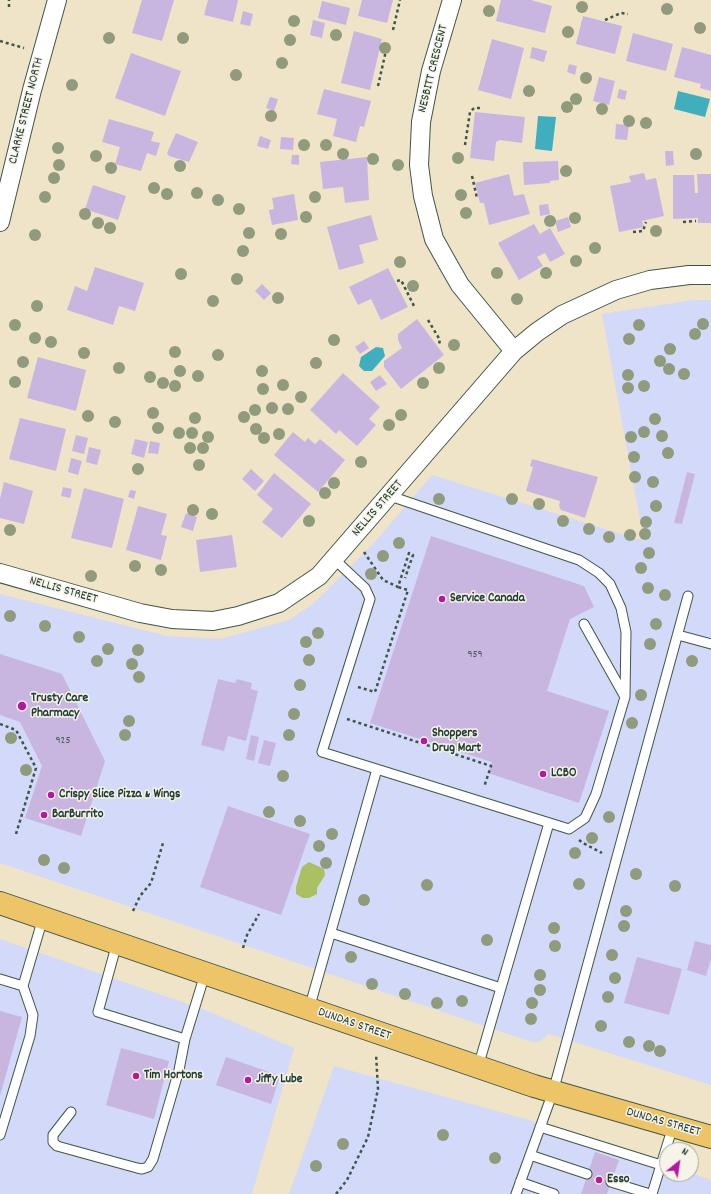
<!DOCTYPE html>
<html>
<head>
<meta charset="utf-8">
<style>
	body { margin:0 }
	#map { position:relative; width:711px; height:1194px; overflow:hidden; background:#efe4c7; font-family:Dekko,sans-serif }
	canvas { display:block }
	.north { position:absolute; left:659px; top:1142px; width:40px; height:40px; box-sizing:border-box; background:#f7f3e8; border:1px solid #a1aaa0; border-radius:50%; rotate:30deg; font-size:11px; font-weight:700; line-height:16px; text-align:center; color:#1f3d34 }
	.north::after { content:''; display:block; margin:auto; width:14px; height:18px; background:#b5179e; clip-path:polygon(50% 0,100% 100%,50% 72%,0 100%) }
</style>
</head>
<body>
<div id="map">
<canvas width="711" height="1194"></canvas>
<div class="north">N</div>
</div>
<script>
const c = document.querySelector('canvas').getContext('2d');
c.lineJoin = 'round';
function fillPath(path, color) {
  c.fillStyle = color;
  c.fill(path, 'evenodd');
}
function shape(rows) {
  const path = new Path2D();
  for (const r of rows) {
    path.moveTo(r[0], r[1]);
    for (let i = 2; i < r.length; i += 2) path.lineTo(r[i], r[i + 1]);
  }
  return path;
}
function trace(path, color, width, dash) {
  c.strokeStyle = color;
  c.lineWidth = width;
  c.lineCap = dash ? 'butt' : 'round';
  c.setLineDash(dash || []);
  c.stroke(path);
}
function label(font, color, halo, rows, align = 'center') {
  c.font = font + ' Dekko,sans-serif';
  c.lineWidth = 3;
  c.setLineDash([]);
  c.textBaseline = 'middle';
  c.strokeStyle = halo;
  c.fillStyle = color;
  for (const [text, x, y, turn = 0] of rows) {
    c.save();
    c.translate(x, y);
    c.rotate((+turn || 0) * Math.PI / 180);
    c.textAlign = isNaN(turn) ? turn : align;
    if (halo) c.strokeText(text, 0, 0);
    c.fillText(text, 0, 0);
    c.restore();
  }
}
fillPath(shape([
	[694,300,711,300,711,1085,549,1034,539,1042,532,1042,0,863,0,594,167,636,220,639,289,620,314,603,373,544,432,475,644,541,602,314],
	[0,939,208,1011,294,1048,252,1194,0,1194],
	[334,1066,529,1120,667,1166,667,1174,691,1173,711,1180,711,1194,289,1194]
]), '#d2d9f9');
fillPath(shape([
	[309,862,324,869,325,875,317,888,317,894,309,898,303,898,296,894,296,887,302,867]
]), '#abbf63');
fillPath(shape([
	[678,91,710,99,705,117,674,109],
	[538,116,556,117,552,151,535,149],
	[376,347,383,348,385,356,372,371,364,371,359,366,361,357]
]), '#40aebd');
fillPath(shape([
	[142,0,174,0,162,41,132,33],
	[208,0,238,0,233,22,204,15],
	[362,0,393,0,387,23,358,16],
	[501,0,531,0,552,6,545,33,496,21],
	[322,1,350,8,346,25,318,18],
	[243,11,253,14,250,26,240,24],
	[583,16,622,26,615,54,576,44],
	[313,20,325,23,322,38,310,35],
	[354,31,382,39,370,90,341,83],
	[633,33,673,44,666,71,626,61],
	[492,39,524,48,511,99,478,90],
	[532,47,547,51,544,62,530,58],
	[682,47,711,55,711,91,700,88,701,84,674,77],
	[131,53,181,71,165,116,115,98],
	[569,64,577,66,575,75,567,72],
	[599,77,615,81,609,105,593,101],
	[324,89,371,101,364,127,360,126,356,142,333,136,337,119,317,114],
	[619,89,627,91,625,100,617,98],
	[270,97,278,99,274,111,266,108],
	[475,112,525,117,522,143,500,140,496,142,494,161,470,158],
	[109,119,154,132,151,141,160,143,156,156,147,153,141,171,115,164,120,147,102,142],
	[616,124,629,125,627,140,615,139],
	[176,133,198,142,189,162,169,156,167,153],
	[260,136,271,140,268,149,257,146],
	[281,137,294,138,293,150,280,149],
	[665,151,673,151,674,165,666,166],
	[292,155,299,155,299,165,291,164],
	[367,157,369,200,345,203,343,187,323,189,320,162],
	[558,161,559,180,550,181,550,183,524,185,523,162],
	[644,173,646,180,656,178,664,216,642,221,644,227,619,232,610,186,631,182,629,176],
	[509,174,514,196,524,194,530,214,489,225,484,203,480,203,475,183],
	[697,174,711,174,711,223,698,223,698,218,673,219,673,175,694,175,695,193,698,193],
	[93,185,126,196,118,220,85,209],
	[294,194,298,220,272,225,269,210,274,209,272,198],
	[548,204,550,214,540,216,539,205],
	[371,215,378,240,359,245,364,263,339,270,327,227],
	[568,217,571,227,558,232,555,221],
	[534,224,540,234,550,228,565,254,550,262,545,253,537,257,543,266,519,280,498,243],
	[95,267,144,283,135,311,119,306,113,325,67,310,75,286,87,291],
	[388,268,408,307,381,320,371,299,358,305,349,287],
	[262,284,271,293,264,300,255,291],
	[417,319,444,355,401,389,384,367,384,361,402,348,398,340,398,334],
	[364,341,369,348,360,354,355,347],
	[38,357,86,370,76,411,27,398],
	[343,373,380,407,369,419,376,425,357,446,339,430,336,434,310,410],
	[380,375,387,384,376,391,370,382],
	[20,418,66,429,56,471,9,459],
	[293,432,305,442,308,438,315,444,320,439,345,460,318,492,274,455],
	[76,435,88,438,84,454,72,451],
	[135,439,148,442,144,458,131,454],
	[150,441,160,443,158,454,148,453],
	[89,447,101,450,97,465,86,462],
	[71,458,82,461,78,475,68,472],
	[532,459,598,477,585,518,561,510,559,506,560,501,526,491,533,467,530,466],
	[251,469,264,481,255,491,242,479],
	[687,472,695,474,682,524,674,523],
	[274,473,311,504,282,538,262,522,273,509,257,495],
	[4,482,33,491,24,524,0,518,0,499],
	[63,487,72,489,70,498,61,496],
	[84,488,124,499,112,548,71,538],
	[130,490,136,491,134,499,128,497],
	[138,506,167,514,161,535,167,536,161,560,126,550],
	[186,513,197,517,193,531,181,527],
	[232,535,237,567,200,572,196,540],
	[431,536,584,586,594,607,570,619,547,691,609,711,579,803,488,773,492,762,370,723],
	[0,654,62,674,105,761,81,836,25,818,42,766,20,722,0,715],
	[218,679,235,683,237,679,252,683,251,689,258,691,246,741,228,736,224,751,201,745],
	[251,735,259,737,254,761,246,759],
	[264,740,276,743,270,766,258,763],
	[228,806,310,834,281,915,200,887],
	[695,941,711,945,711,959,706,976,687,970],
	[637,957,682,969,669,1015,624,1003],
	[0,1011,22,1017,0,1096],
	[121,1048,169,1061,154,1119,106,1105],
	[226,1057,280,1076,271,1104,216,1085],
	[595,1152,619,1160,607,1194,581,1194]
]), '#c9b6e0');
const service = shape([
	[390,496,579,560,599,573,610,584,621,608,626,632,625,696],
	[334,559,365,588,370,599,322,752,569,829,585,818,596,794,625,697,584,624],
	[678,635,711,644],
	[331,933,501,988],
	[117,943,98,1012,185,1039,205,974],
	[0,979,23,986,43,918],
	[309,1009,377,769],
	[478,1067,549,823],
	[71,1112,53,1135,53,1142,57,1146,137,1168,142,1169,148,1167,153,1159,179,1070,185,1039],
	[540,1127,661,1165],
	[0,1135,30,1036,33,1015,23,986],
	[530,1155,587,1174],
	[520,1182,554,1194],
	[611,1182,650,1194],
	[516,1194,553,1092,688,596],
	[652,1194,673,1126]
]);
const minor = shape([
	[452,0,431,71,421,122,419,165,423,196,434,239,448,264,460,285,514,351],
	[0,222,32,90,57,0],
	[0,573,140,613,172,619,213,621,238,616,279,603,319,576,514,351,537,332,562,315,616,290,650,280,689,275,711,275]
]);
const primary = shape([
	[0,903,534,1086,711,1137]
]);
trace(service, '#3e564a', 11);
trace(minor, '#3e564a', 20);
trace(primary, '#3e564a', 24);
trace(shape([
	[9,7,9,0],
	[605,20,621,13,628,14],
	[393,30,400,0],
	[0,41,24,48],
	[378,86,385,55,381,54],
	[465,145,470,112,474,108,482,108],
	[472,176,477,198],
	[683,222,696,221],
	[633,232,643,231,646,222],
	[397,281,401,280,415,308],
	[428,320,440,340,439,344],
	[364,552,383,580,398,587,409,553,413,555,405,578],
	[358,687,375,692,408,590,398,587],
	[347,719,491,766,484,787],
	[0,724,16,730,36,768,16,834],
	[579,840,583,843,602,853],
	[133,911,140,896,151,883,163,843],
	[243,948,247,935,259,914],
	[336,1194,347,1180,368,1137,378,1089,376,1054]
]), '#3e564a', 2.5, [3, 3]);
trace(service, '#fff', 9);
trace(minor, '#fff', 18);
trace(primary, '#eec469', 22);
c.fillStyle = '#909a7d';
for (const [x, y] of [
	[582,7],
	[667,9],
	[489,11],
	[294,21],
	[700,28],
	[568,32],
	[336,35],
	[109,38],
	[183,38],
	[290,40],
	[385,48],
	[282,63],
	[236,75],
	[586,78],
	[72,85],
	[529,91],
	[576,99],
	[567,107],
	[602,109],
	[271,116],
	[629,121],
	[646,123],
	[304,145],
	[326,145],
	[58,148],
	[343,154],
	[696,154],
	[96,156],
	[458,158],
	[373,159],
	[59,165],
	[398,165],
	[180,166],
	[111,168],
	[566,171],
	[54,178],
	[154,188],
	[197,193],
	[167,194],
	[461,195],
	[45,197],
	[315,197],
	[218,200],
	[239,209],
	[466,213],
	[85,214],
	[306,217],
	[575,218],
	[550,221],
	[98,223],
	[110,228],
	[656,231],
	[249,233],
	[281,234],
	[35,235],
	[595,248],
	[243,251],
	[576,261],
	[400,262],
	[497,273],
	[546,273],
	[181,274],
	[237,279],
	[413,286],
	[278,298],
	[517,299],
	[213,301],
	[37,306],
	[703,324],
	[15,325],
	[639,325],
	[695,334],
	[35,338],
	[629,339],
	[334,340],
	[51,342],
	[454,345],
	[670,349],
	[175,352],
	[84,353],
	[218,355],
	[660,361],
	[23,362],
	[316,363],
	[119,368],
	[439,368],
	[669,369],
	[180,371],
	[262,371],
	[684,374],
	[628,375],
	[198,376],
	[150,377],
	[15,382],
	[163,383],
	[423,383],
	[283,385],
	[175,386],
	[644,386],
	[628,388],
	[263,389],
	[301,397],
	[272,408],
	[288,409],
	[255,410],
	[153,413],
	[401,415],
	[88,416],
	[244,417],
	[195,418],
	[655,419],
	[115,422],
	[389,425],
	[158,428],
	[256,429],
	[644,432],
	[179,433],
	[192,433],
	[279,434],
	[662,436],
	[208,437],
	[631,437],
	[264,438],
	[190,448],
	[203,448],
	[668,453],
	[634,457],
	[361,462],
	[199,465],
	[138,469],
	[635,477],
	[653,482],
	[334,483],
	[325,493],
	[439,499],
	[512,499],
	[539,504],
	[656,506],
	[193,510],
	[212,514],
	[309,521],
	[563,521],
	[646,522],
	[589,529],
	[10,530],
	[645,534],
	[630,535],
	[609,537],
	[399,543],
	[649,553],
	[383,556],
	[135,566],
	[641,568],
	[161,570],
	[371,574],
	[91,576],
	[648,588],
	[665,595],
	[10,616],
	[656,624],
	[45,626],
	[318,633],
	[79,637],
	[306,642],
	[650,644],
	[108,649],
	[138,650],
	[309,660],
	[97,661],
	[692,661],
	[132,664],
	[139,677],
	[300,685],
	[641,695],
	[294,714],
	[129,721],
	[632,723],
	[125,735],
	[289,735],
	[11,738],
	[26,770],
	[283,776],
	[269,812],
	[609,817],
	[300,821],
	[332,834],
	[592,838],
	[319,846],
	[575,853],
	[44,860],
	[326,863],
	[64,868],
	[636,874],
	[579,884],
	[427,885],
	[675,886],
	[364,900],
	[626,911],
	[624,926],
	[554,928],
	[487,940],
	[555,946],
	[612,955],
	[351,957],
	[540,975],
	[615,978],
	[372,984],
	[540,990],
	[405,994],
	[608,997],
	[462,1001],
	[437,1003],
	[532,1003],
	[531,1019],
	[601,1026],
	[629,1042],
	[649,1046],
	[660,1051],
	[443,1135],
	[343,1144],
	[495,1158],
	[316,1166]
]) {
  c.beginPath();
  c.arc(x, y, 6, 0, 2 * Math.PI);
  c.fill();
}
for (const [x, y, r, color] of [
	[442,599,4,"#b5179e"],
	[22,706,5,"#b5179e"],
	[424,741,4,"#b5179e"],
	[543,774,4,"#b5179e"],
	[51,795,4,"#b5179e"],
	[44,815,4,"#b5179e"],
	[136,1076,4,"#b5179e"],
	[248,1080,4,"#b5179e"],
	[599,1180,4,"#b5179e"]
]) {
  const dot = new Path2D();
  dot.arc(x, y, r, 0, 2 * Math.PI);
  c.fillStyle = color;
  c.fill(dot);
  trace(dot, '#f7f3e8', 1.5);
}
label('11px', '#4a5b5f', null, [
	["959",475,655],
	["925",63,741]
]);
label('13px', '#1f3d34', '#f7f3e8', [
	["NESBITT CRESCENT",434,69,-76],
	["CLARKE STREET NORTH",27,111,-76],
	["NELLIS STREET",378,509,-49],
	["NELLIS STREET",63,591,16],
	["DUNDAS STREET",354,1025,19],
	["DUNDAS STREET",663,1123,16]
]);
label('bold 13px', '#1f3d34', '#f7f3e8', [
	["Service Canada",450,599],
	["Trusty Care",31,699],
	["Pharmacy",31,714],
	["Shoppers",432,734],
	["Drug Mart",432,749],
	["LCBO",551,774],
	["Crispy Slice Pizza & Wings",59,795],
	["BarBurrito",52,815],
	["Tim Hortons",144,1076],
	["Jiffy Lube",256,1080],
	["Esso",607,1180]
], 'left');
</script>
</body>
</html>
